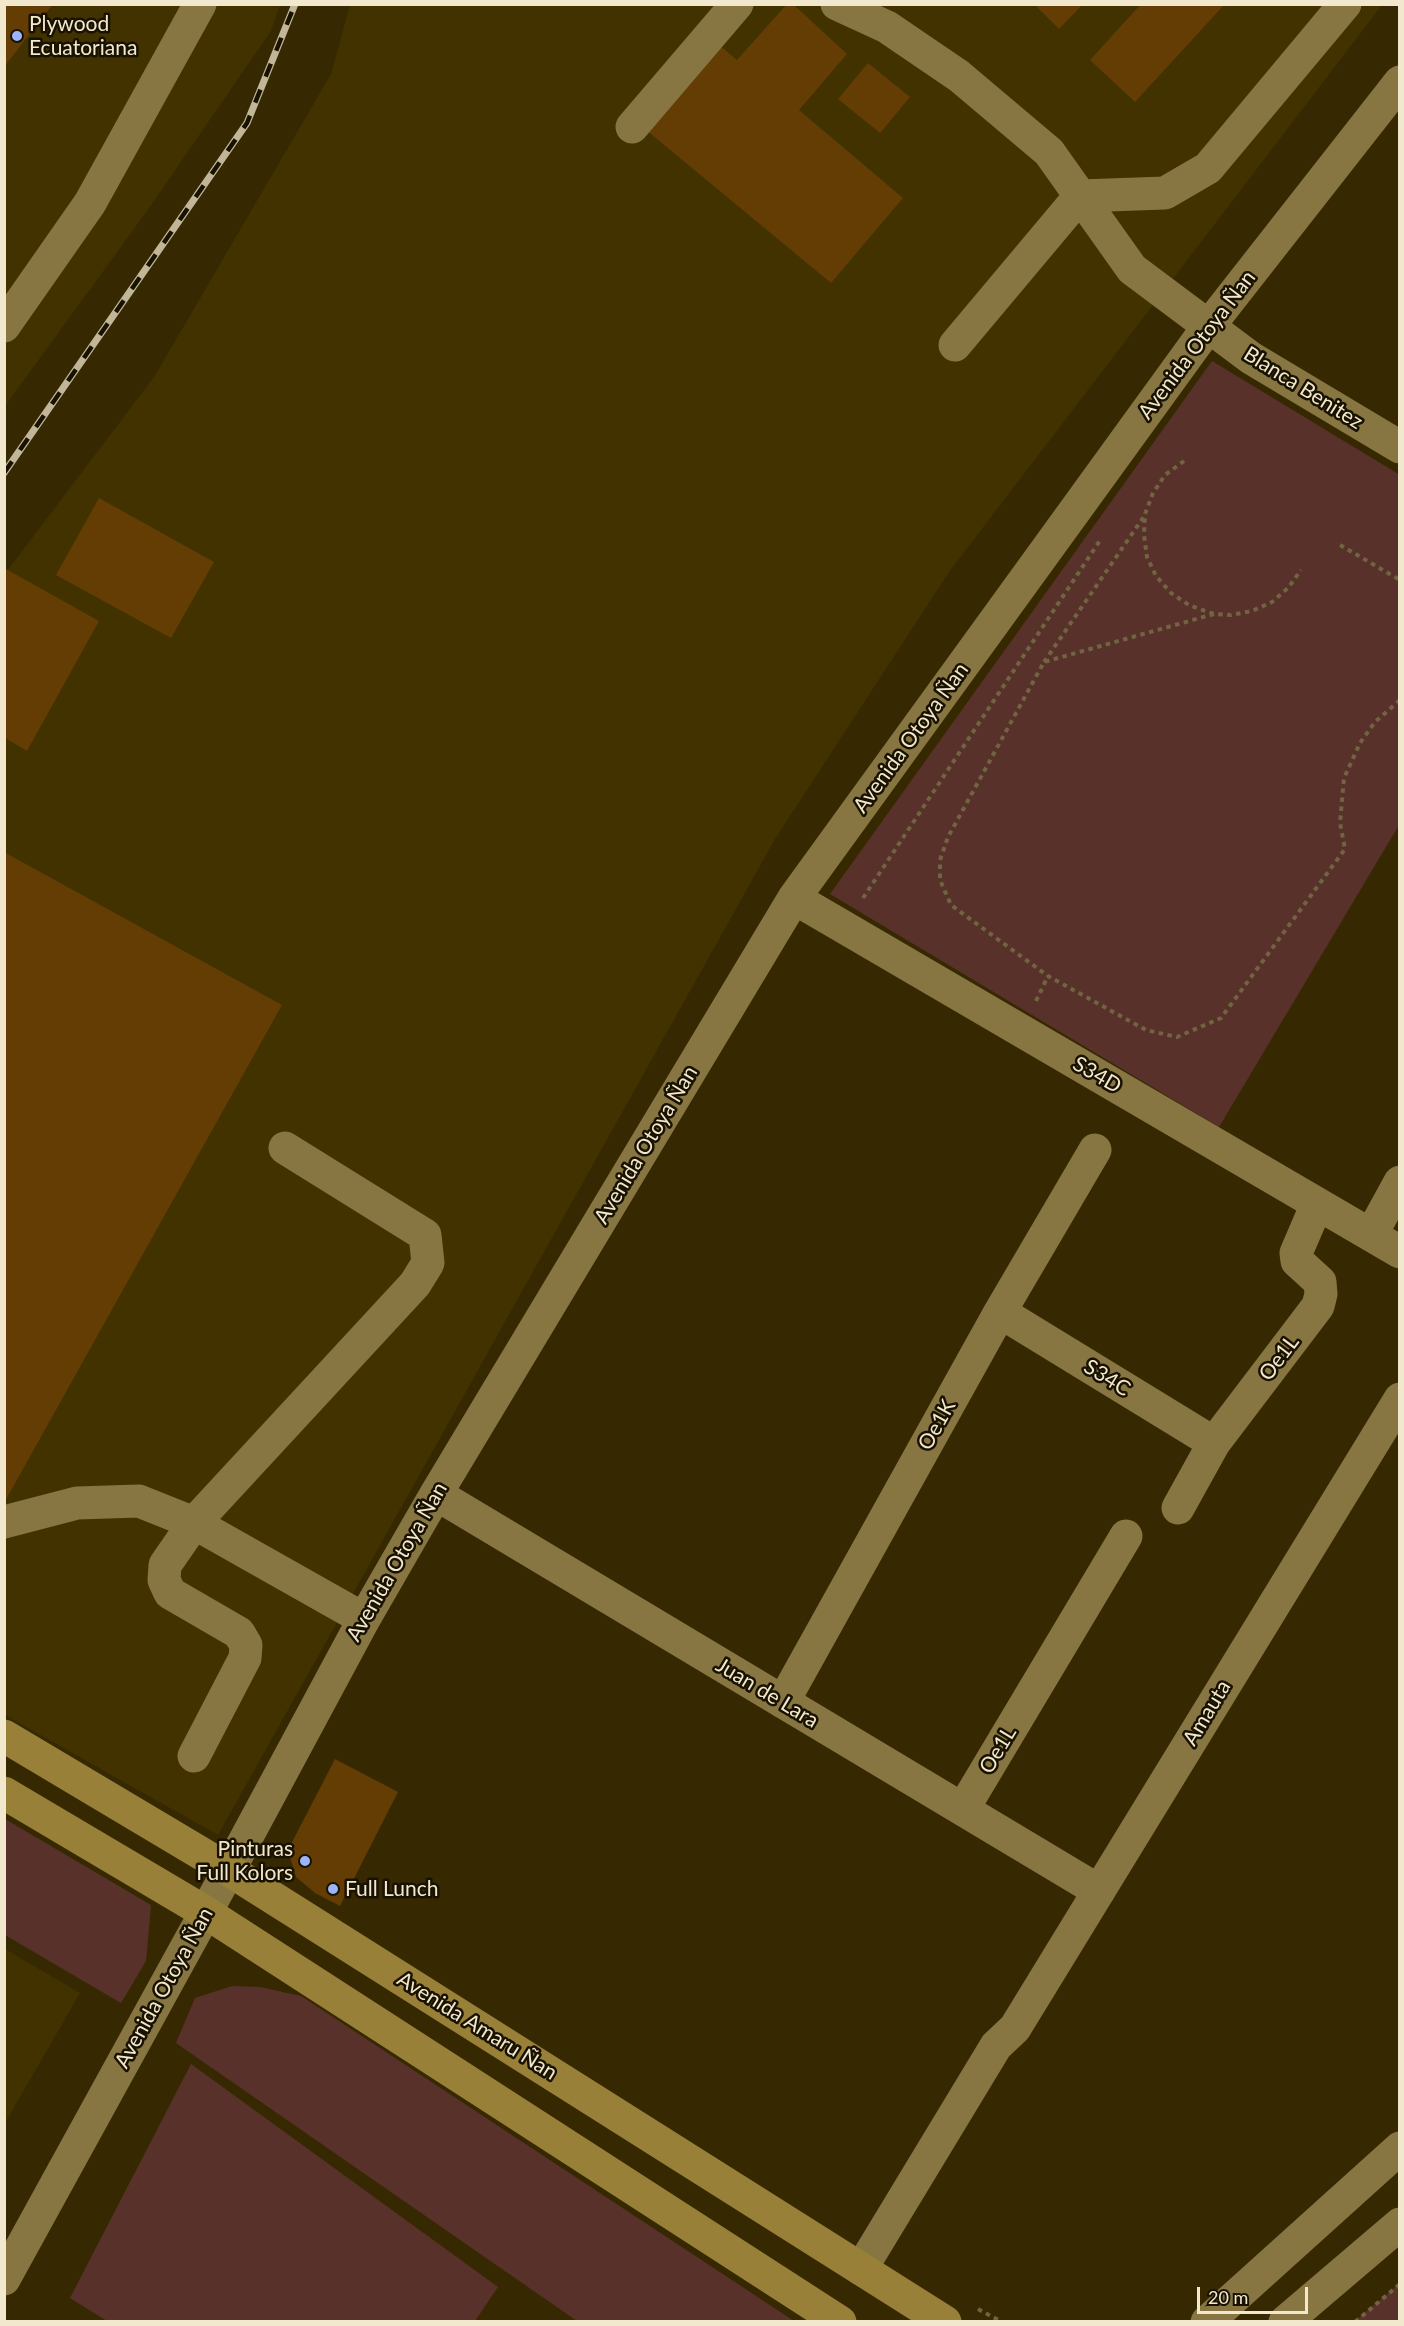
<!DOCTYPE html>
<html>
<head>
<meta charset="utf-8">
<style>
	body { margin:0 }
	#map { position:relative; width:1404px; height:2326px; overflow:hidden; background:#362901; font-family:Lato,sans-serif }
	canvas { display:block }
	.frame { position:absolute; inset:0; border:6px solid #f2e8ce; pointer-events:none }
	.scale { position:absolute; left:1197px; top:2287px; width:111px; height:27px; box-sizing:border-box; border:3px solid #f2e8ce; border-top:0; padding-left:8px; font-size:18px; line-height:21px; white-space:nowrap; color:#f2e8ce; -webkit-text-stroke:4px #1a1201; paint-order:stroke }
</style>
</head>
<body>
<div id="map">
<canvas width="1404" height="2326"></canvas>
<div class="frame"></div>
<div class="scale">20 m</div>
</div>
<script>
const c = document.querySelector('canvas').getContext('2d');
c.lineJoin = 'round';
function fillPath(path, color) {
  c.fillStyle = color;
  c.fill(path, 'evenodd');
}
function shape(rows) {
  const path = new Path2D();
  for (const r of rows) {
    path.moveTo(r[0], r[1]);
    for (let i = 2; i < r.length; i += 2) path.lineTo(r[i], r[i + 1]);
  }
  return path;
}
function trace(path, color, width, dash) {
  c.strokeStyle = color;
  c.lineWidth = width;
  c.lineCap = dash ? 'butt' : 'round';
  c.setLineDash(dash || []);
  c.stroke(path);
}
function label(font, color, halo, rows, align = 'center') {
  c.font = font + ' Lato,sans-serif';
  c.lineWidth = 5;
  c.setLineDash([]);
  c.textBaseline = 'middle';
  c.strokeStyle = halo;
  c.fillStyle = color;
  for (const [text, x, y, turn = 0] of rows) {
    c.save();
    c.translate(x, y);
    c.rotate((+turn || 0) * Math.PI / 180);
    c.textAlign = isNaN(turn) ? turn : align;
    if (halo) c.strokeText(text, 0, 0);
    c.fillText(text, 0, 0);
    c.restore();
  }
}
fillPath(shape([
	[5,5,280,5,271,31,147,211,5,406],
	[350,5,1382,5,949,572,775,839,218,1835,5,1715,4,575,154,377,331,74],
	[5,1949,80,1993,5,2123]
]), '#413200');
fillPath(shape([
	[1212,361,1400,475,1399,825,1219,1127,830,894],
	[5,1819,151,1905,146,1961,121,2003,5,1935],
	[232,1986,260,1987,301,1996,794,2321,577,2321,176,2043,195,1998],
	[191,2064,498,2287,475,2321,107,2321,70,2298],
	[1399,2284,1399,2321,1355,2321]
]), '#59312b');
fillPath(shape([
	[4,4,53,4,4,67],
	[787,4,793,4,847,54,799,110,903,198,831,283,640,125,712,39,737,60],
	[1034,4,1083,4,1059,29],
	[1141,4,1225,4,1135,102,1090,60],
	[868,63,910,97,880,133,838,99],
	[99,498,214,562,171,638,56,575],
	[6,569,99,621,27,751,5,738],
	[4,852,282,1005,4,1503],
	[335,1759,398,1792,340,1906,315,1893,296,1877,288,1850]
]), '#633d04');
trace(shape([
	[1184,461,1165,475,1153,493,1145,514,1144,535,1147,557,1156,576,1171,593,1189,605,1214,614,1231,615,1252,611,1272,602,1288,588,1301,570],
	[1340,545,1400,580],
	[1214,614,1044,662,948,837,940,860,940,880,951,905,1048,976,1146,1030,1177,1037,1221,1018,1345,849,1340,823,1344,778,1360,743,1375,722,1400,700],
	[1044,662,1145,515],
	[863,898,1101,539],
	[1036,1001,1048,976],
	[978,2309,1002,2322],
	[1355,2322,1400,2284]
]), '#706441', 4, [4.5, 4.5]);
trace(shape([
	[837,4,887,27,959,76,1049,152,1132,269,1251,358,1400,447],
	[632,127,737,4],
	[4,326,90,203,200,4],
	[955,345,1080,196,1165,193,1208,168,1345,4],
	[794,898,1400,1252],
	[1371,1235,1400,1182],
	[1000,1312,1214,1443],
	[436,1494,1099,1891],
	[1178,1508,1214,1443,1318,1306,1321,1294,1320,1282,1297,1261,1296,1253,1317,1204],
	[4,1522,77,1503,139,1501,194,1523,364,1619],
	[783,1702,1000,1312,1095,1150],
	[194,1756,245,1658,246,1645,239,1633,170,1593,164,1580,165,1565,194,1523,415,1284,428,1263,425,1235,285,1148],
	[963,1809,1126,1536],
	[861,2269,996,2046,1015,2028,1400,1399],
	[4,2279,229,1870,364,1619,436,1494,794,898,1208,327,1400,82],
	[1207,2322,1400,2148],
	[1285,2322,1400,2224]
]), '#877542', 33);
trace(shape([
	[4,1736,229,1870,945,2322],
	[4,1793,205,1912,840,2322]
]), '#998038', 33);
const rail = shape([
	[4,473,247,123,295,4]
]);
trace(rail, '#c1b698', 7);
trace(rail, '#1a1201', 4.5, [14]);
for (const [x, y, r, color] of [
	[17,36,6,"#9cb4fd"],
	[305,1861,6,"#9cb4fd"],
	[333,1889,6,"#9cb4fd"]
]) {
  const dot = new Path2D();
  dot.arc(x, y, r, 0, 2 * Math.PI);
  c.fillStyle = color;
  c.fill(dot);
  trace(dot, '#1a1201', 2);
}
label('21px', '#f2e8ce', '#1a1201', [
	["Plywood",29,24],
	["Ecuatoriana",29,48],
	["Pinturas",293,1849,"right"],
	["Full Kolors",293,1873,"right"],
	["Full Lunch",345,1889]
], 'left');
label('21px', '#f2e8ce', '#1a1201', [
	["Avenida Otoya Ñan",1197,345,-53],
	["Blanca Benitez",1303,388,32],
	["Avenida Otoya Ñan",911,738,-54],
	["S34D",1097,1075,30],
	["Avenida Otoya Ñan",646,1145,-59],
	["Oe1L",1279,1358,-53],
	["S34C",1107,1378,32],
	["Oe1K",937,1425,-61],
	["Avenida Otoya Ñan",397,1562,-60],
	["Juan de Lara",767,1693,31],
	["Amauta",1207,1713,-59],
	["Oe1L",998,1750,-59],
	["Avenida Otoya Ñan",164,1988,-61],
	["Avenida Amaru Ñan",477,2026,32]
]);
</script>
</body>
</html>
